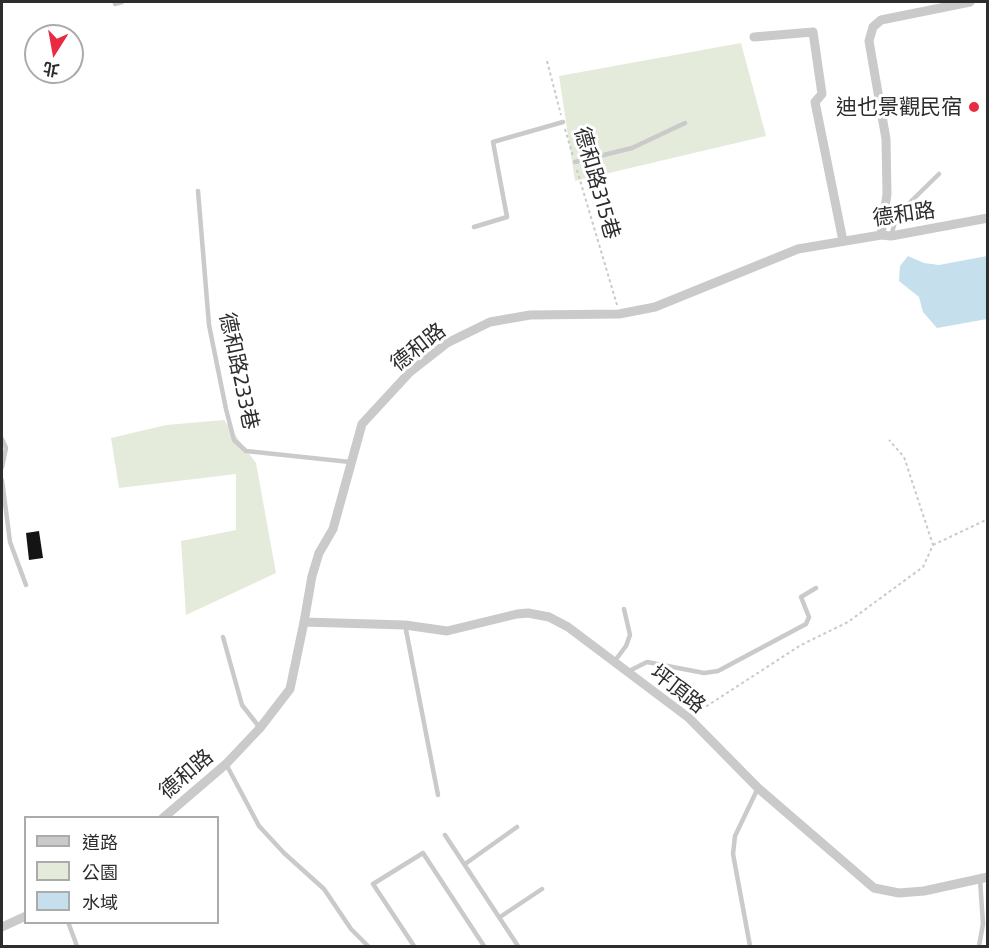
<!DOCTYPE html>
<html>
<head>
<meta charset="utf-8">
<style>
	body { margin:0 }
	#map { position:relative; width:989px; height:948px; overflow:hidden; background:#fff; font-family:"Exo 2","Noto Sans TC",sans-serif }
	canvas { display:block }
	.frame { position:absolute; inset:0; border:3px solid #2d2d2d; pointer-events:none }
	.legend { position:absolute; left:24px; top:816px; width:195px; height:108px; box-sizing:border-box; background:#fff; border:2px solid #ababab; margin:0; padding:8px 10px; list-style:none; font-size:18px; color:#2d2d2d }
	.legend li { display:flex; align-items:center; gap:12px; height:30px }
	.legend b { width:30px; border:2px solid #ababab }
	.north { position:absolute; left:24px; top:24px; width:60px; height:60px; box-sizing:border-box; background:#fff; border:2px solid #ababab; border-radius:50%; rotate:191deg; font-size:16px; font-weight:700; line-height:24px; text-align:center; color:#2d2d2d }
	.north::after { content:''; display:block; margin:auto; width:21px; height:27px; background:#ea2942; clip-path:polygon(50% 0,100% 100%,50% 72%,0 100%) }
</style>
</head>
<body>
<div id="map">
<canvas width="989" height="948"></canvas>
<div class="frame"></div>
<ul class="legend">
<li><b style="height:8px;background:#cacaca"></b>道路</li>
<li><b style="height:16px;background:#e4ebda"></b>公園</li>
<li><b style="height:16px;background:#c5dfec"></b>水域</li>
</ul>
<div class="north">北</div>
</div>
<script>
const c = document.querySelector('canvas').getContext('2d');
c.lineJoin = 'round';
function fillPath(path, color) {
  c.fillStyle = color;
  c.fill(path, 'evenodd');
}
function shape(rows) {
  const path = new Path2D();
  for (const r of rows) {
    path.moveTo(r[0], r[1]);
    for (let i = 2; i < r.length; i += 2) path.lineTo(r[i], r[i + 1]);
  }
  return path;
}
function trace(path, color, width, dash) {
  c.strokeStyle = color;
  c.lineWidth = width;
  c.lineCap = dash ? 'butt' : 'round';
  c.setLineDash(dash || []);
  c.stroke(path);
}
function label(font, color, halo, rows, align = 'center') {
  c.font = font + ' "Exo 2","Noto Sans TC",sans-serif';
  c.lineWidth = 6;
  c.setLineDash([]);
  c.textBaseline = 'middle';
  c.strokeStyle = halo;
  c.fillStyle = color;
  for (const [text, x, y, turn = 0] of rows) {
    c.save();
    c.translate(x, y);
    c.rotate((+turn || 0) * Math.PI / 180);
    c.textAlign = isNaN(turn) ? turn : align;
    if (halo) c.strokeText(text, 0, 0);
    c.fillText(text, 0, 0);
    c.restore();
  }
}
fillPath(shape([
	[741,43,766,136,575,181,559,76],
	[224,420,256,463,276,573,186,615,181,541,236,530,236,474,119,488,111,438,166,425]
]), '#e4ebda');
fillPath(shape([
	[908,256,924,263,939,265,987,256,987,319,937,328,923,312,919,297,899,281,900,266]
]), '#c5dfec');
fillPath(shape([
	[39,531,43,558,29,560,26,533]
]), '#141414');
trace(shape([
	[547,61,561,115],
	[565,129,573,156],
	[577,170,617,305],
	[933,545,988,519],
	[696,713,801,645,848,622,923,567,933,545,904,457,889,440]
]), '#cacaca', 2, [3, 3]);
trace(shape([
	[115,4,122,2],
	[575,162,632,148,685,123],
	[198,191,209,325,226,409,234,440,246,451,350,462],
	[474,227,507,217,493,142,563,122],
	[891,236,897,215,939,174],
	[2,439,6,448,2,467],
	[2,480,10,542,26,585],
	[405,625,438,795],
	[223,637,242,705,260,728],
	[614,662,626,646,630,635,624,609],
	[627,672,647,662,704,673,718,671,806,624,809,617,801,597,816,588],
	[226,764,259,826,284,853,324,889,351,929,368,946],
	[445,835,518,946],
	[465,864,517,827],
	[500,917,542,889],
	[68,922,77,946],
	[414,946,373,884,423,853,484,946],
	[750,946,733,854,735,836,758,788],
	[979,946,983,924,980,879]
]), '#cacaca', 4.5);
trace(shape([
	[754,37,813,32,822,94,815,102,843,241],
	[881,235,887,194,886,139,869,41,873,27,881,20,970,2],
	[304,622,405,625,447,631,517,614,528,613,549,617,568,627,689,718,758,788,874,888,899,893,924,891,988,877],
	[163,818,226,764,260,728,290,689,304,622,312,576,319,553,333,529,362,424,410,372,447,343,490,322,530,315,619,314,655,307,798,249,881,235,891,236,988,218],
	[2,927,26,916]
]), '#cacaca', 9);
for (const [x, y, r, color] of [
	[974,107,6,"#ea2942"]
]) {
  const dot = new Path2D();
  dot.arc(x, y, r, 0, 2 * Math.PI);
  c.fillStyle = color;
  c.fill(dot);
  trace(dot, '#fff', 2);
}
label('21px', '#2d2d2d', '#fff', [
	["迪也景觀民宿",962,107]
], 'right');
label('21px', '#2d2d2d', '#fff', [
	["德和路315巷",597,183,74],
	["德和路",904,214,-8],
	["德和路",418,347,-38],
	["德和路233巷",239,371,78],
	["坪頂路",678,689,38],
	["德和路",186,774,-41]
]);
</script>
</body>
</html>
